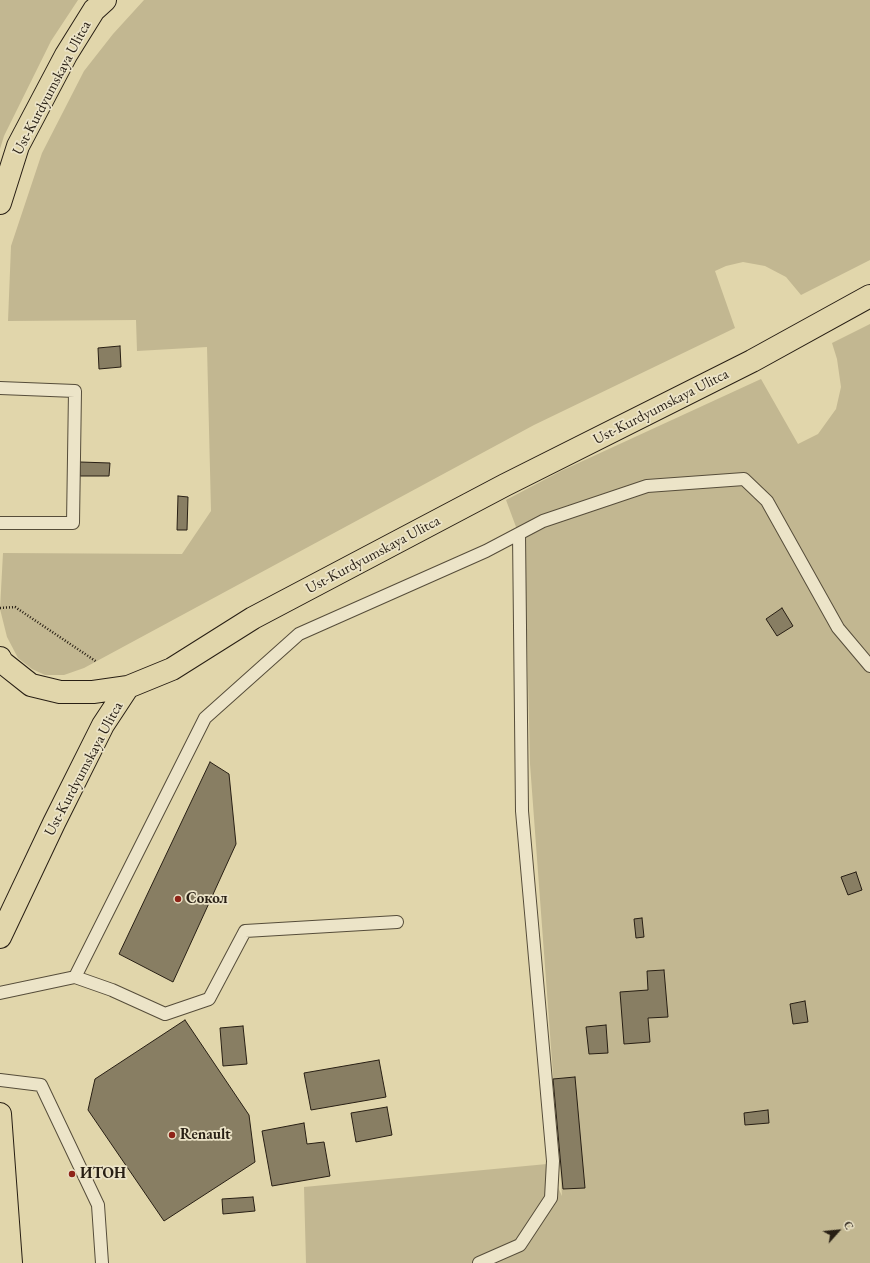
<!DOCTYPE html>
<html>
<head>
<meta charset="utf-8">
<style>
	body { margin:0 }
	#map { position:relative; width:870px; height:1263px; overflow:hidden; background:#e1d6ab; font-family:"EB Garamond",serif }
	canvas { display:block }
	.north { position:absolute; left:818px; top:1211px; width:40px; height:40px; -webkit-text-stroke:3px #ece4c8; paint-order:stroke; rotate:63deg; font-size:11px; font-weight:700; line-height:16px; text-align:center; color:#281f14 }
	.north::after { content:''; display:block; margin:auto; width:14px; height:18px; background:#281f14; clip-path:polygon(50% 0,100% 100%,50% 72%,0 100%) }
</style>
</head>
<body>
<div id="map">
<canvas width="870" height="1263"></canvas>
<div class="north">С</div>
</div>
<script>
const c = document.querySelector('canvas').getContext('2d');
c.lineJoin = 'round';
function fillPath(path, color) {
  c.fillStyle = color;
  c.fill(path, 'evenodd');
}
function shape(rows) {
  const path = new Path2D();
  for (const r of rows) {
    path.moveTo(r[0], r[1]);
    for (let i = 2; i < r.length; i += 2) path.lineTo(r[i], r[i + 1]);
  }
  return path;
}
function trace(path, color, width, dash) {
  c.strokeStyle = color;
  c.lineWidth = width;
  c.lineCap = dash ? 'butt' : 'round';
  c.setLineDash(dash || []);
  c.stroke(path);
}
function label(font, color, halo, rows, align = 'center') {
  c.font = font + ' "EB Garamond",serif';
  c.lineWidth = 3.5;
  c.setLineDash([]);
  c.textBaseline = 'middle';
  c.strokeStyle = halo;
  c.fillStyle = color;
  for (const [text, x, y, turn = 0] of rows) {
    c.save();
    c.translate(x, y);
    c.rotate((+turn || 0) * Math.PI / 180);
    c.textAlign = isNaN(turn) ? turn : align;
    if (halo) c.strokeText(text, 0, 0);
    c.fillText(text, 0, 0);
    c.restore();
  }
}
fillPath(shape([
	[0,0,78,0,51,41,4,136,0,149],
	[144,0,870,0,870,260,801,295,786,277,765,266,743,262,726,266,715,271,735,328,534,425,84,668,64,675,45,675,32,669,18,658,7,637,0,609,3,553,182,554,211,511,207,347,137,351,136,320,8,321,11,246,42,153,84,71,113,34],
	[870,324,870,1263,306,1263,304,1187,547,1164,562,1196,530,764,525,551,506,500,561,471,761,379,798,444,818,434,836,409,841,387,837,359,832,343]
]), '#c2b791');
const building = shape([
	[120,346,121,367,99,369,98,348,120,346],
	[80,462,110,463,109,476,80,476,80,462],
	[178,496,188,497,187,530,177,530,178,496],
	[782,608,793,626,777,636,766,619,782,608],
	[210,762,229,774,236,844,173,982,119,954,210,762],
	[856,872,862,890,848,895,841,877,856,872],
	[642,918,644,937,636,938,634,919,642,918],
	[664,970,668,1017,648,1018,650,1042,624,1044,620,992,648,990,647,971,664,970],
	[805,1001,808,1022,793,1024,790,1004,805,1001],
	[185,1020,249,1115,255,1162,164,1221,88,1110,95,1079,185,1020],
	[606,1025,608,1053,589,1054,586,1027,606,1025],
	[243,1026,247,1064,223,1066,220,1028,243,1026],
	[379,1060,386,1097,311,1110,304,1073,379,1060],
	[575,1077,585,1188,563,1189,553,1079,575,1077],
	[387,1107,392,1135,356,1142,351,1113,387,1107],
	[768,1110,769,1123,745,1125,744,1113,768,1110],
	[304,1123,307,1144,324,1142,330,1176,272,1186,262,1131,304,1123],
	[253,1197,255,1211,223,1214,222,1199,253,1197]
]);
fillPath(building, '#887e63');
trace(building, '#281f14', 1);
const service = shape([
	[0,388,75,391,73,523,0,523],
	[75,977,205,718,299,634,486,551,543,521,647,486,744,479,767,501,838,628,870,666],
	[0,993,75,977,112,990,165,1014,209,999,245,931,397,922],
	[0,1080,41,1085,98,1205,102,1263],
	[479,1263,520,1245,551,1198,553,1161,522,811,519,534]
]);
const primary = shape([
	[0,203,18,146,66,55,94,10,105,0],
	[0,658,2,662,31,685,60,692,93,692,128,687,172,669,253,618,505,485,752,361,870,296],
	[0,937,54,823,103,725,128,687],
	[0,1114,11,1263]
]);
trace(service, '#564d3a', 14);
trace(primary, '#281f14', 24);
trace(shape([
	[0,608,15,607,97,662]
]), '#281f14', 2.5, [1, 2]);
trace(service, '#ece4c8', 12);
trace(primary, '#e1d6ab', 22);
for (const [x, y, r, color] of [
	[178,899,4,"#8f2418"],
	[172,1135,4,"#8f2418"],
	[72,1174,4,"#8f2418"]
]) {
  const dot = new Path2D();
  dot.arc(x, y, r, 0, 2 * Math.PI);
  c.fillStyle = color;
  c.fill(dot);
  trace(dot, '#ece4c8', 1.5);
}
label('15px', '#281f14', '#ece4c8', [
	["Ust-Kurdyumskaya Ulitca",52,88,-62],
	["Ust-Kurdyumskaya Ulitca",661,407,-27],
	["Ust-Kurdyumskaya Ulitca",373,555,-28],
	["Ust-Kurdyumskaya Ulitca",84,769,-62]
]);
label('bold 15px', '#281f14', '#ece4c8', [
	["Сокол",186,899],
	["Renault",180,1135],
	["ИТОН",80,1174]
], 'left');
</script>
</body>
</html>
